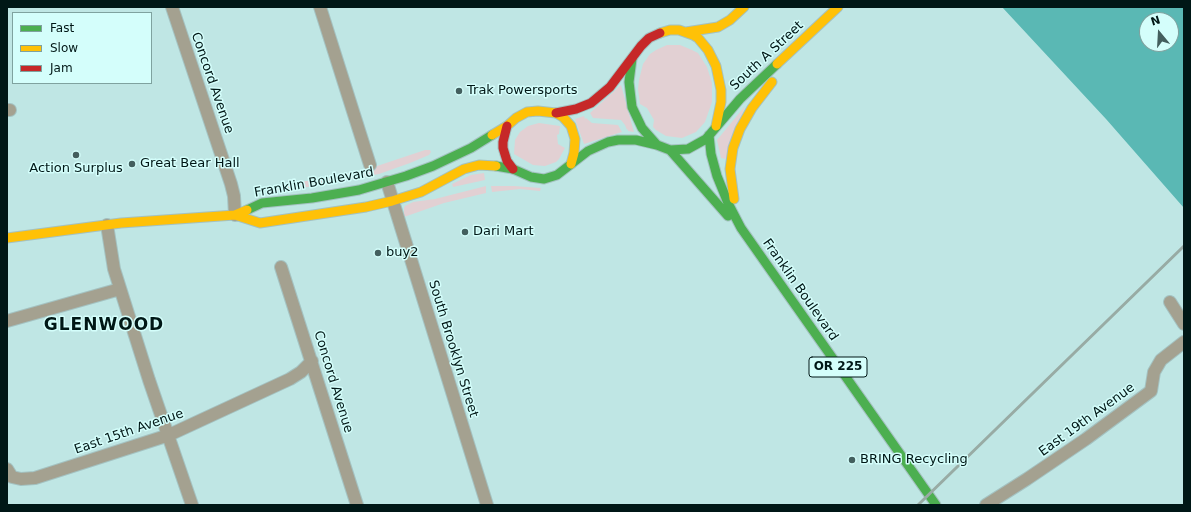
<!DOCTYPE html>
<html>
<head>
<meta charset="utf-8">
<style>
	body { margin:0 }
	#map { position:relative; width:1191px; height:512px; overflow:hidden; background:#bfe6e4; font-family:"DejaVu Sans",sans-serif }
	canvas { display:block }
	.frame { position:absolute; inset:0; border:8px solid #001716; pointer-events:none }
	.legend { position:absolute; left:12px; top:12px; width:140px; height:72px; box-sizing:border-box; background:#d4fefb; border:1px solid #7fa29f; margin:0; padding:5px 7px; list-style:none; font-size:12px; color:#001716 }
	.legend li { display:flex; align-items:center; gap:8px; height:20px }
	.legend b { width:20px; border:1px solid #7fa29f }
	.north { position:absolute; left:1139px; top:12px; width:40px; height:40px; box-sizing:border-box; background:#d4fefb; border:1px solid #7fa29f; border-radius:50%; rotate:342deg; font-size:11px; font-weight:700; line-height:16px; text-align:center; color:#001716 }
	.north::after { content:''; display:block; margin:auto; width:14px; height:18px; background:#435f5e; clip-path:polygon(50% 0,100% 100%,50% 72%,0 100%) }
</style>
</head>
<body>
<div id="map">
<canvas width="1191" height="512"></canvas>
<div class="frame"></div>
<ul class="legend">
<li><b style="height:5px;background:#4caf50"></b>Fast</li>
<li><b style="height:5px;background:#ffc107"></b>Slow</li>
<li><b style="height:5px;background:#c62828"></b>Jam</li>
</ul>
<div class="north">N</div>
</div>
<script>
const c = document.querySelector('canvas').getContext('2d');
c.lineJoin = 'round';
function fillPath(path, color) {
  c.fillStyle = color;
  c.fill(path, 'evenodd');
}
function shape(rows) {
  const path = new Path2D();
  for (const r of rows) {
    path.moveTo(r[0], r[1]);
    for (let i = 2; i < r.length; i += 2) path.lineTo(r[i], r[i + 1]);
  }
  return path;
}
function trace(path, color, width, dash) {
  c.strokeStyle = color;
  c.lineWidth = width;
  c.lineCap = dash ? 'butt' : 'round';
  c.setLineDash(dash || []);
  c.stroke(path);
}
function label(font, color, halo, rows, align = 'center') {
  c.font = font + ' "DejaVu Sans",sans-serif';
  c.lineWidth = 3;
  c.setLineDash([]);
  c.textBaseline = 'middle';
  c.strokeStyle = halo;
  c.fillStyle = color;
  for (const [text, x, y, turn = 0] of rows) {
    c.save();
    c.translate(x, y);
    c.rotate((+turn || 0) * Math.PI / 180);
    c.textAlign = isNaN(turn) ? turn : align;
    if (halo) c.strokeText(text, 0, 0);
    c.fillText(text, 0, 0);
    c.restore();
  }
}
fillPath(shape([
	[667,45,680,45,692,50,698,53,707,67,712,83,712,102,705,122,696,132,682,138,666,136,656,130,653,127,654,120,647,108,640,104,638,89,639,80,643,64,650,54,656,50],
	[621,85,634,132,628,131,628,129,627,130,625,125,621,120,593,118,590,113],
	[745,106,726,159,721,158,717,140],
	[584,116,585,119,586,118,592,123,618,125,622,132,584,144,575,119],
	[539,123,560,126,559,134,557,135,558,144,565,148,559,159,556,162,545,166,533,165,514,154,515,140,520,132,528,126],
	[425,150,430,150,431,152,429,155,410,163,379,174,308,187,271,191,276,186,291,183,322,179,365,170],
	[484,173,485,180,453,187,452,184,471,175],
	[486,186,486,193,444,203,404,217,404,208,405,206,413,202,435,199],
	[491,186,514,186,541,188,540,191,520,189,492,192]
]), '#e2d0d3');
fillPath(shape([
	[1002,7,1184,7,1184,208,1106,119],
	[1147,20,1171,20,1171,44,1147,44]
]), '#5ab8b4');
const street = shape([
	[172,7,231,184,234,196,235,215],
	[320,7,370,165],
	[7,110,10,110],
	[387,182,487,505],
	[107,225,114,269,149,380,192,505],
	[281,267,357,505],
	[1170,302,1184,324],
	[7,321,120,289],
	[7,469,12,477,21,479,35,478,169,435,290,379,301,372,312,361],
	[986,505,1027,479,1086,439,1151,391,1154,372,1161,360,1184,342]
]);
const fast = shape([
	[632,59,629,82,632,107,642,128,657,145],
	[709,135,711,154,717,176,728,203,741,228,936,505],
	[670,150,728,216],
	[496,166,513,169,531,177,544,179,557,175,588,151,608,142,618,140,636,140,657,145,670,150,688,149,706,139,740,99,777,64],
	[247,210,262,203,312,198,359,190,406,176,433,166,471,148,492,135]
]);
const slow = shape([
	[686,32,718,27,730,20,744,7],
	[660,33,670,30,679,30,693,35,698,38,708,50,716,66,721,90,721,102,716,126],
	[777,64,838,7],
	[492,135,507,126,516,118,527,112,538,111,556,113,563,117,571,126,575,139,574,153,571,164],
	[734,199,730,169,733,148,740,129,752,108,772,82],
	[235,215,260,223,366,207,392,201,421,192,464,169,479,165,496,166],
	[7,238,121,223,235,215,247,210]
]);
const jam = shape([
	[556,113,576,109,591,103,610,87,641,46,649,38,660,33],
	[507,126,503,142,503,148,507,161,513,169]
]);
trace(street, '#a4c2c1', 14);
trace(fast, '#a4c2c1', 11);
trace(slow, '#a4c2c1', 11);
trace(jam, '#a4c2c1', 11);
trace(street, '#a4a190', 12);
trace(fast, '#4caf50', 9);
trace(slow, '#ffc107', 9);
trace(jam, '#c62828', 9);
trace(shape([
	[918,505,1184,246]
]), '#98aba4', 3);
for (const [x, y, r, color] of [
	[459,91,4,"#435f5e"],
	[76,155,4,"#435f5e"],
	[132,164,4,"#435f5e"],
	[465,232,4,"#435f5e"],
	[378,253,4,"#435f5e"],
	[852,460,4,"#435f5e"]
]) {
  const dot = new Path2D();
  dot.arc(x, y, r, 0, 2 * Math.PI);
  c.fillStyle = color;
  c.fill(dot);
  trace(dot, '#d4fefb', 1.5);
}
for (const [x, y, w] of [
	[838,367,58]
]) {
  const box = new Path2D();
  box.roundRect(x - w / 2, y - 10, w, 20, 3);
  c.fillStyle = '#d4fefb';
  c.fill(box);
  trace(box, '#001716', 1);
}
label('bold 12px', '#001716', null, [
	["OR 225",838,367]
]);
label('13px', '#001716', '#d4fefb', [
	["South A Street",767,56,-43],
	["Concord Avenue",212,83,71],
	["Franklin Boulevard",314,183,-10],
	["Franklin Boulevard",800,290,55],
	["South Brooklyn Street",453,349,73],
	["Concord Avenue",333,382,73],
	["East 19th Avenue",1087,420,-36],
	["East 15th Avenue",129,432,-19]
]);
label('13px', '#001716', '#d4fefb', [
	["Trak Powersports",467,91],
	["Great Bear Hall",140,164],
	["Action Surplus",76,169,"center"],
	["Dari Mart",473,232],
	["buy2",386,253],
	["BRING Recycling",860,460]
], 'left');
c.letterSpacing = '1px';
label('bold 17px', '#001716', '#d4fefb', [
	["GLENWOOD",104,326]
]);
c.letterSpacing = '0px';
</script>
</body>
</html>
